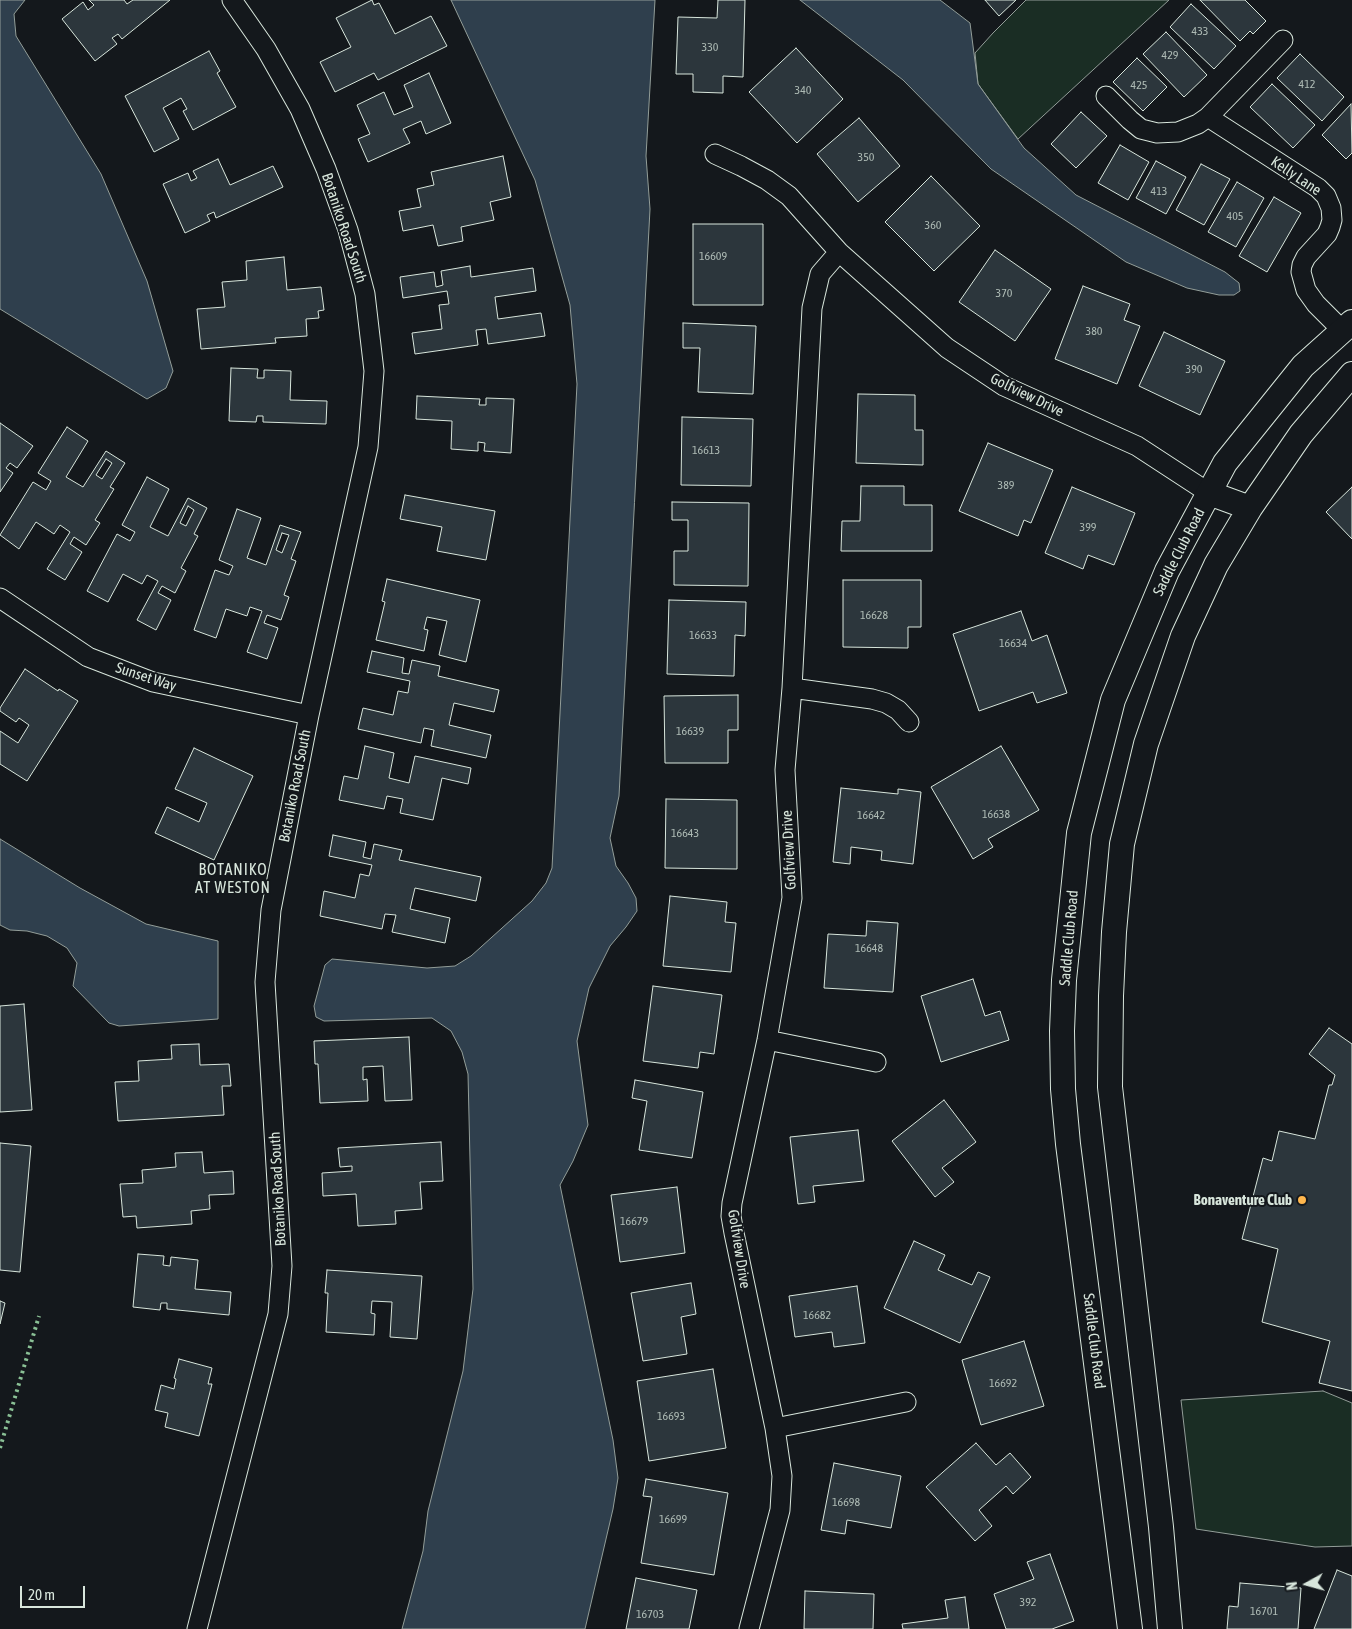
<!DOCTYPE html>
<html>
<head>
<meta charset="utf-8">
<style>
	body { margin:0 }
	#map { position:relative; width:1352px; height:1629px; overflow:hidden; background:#14181c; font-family:"Asap Condensed",sans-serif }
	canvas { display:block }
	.north { position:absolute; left:1282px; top:1559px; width:50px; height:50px; -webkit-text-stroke:4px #14181c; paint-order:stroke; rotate:263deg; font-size:14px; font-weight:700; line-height:20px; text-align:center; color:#d8e6dc }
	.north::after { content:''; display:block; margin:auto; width:18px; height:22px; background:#d8e6dc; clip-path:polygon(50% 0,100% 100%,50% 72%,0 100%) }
	.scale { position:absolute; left:20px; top:1586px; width:65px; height:22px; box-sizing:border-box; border:2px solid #d8e6dc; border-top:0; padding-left:6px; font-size:15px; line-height:18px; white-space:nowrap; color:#d8e6dc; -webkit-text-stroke:4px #14181c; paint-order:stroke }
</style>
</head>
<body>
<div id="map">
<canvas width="1352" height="1629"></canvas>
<div class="north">N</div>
<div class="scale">20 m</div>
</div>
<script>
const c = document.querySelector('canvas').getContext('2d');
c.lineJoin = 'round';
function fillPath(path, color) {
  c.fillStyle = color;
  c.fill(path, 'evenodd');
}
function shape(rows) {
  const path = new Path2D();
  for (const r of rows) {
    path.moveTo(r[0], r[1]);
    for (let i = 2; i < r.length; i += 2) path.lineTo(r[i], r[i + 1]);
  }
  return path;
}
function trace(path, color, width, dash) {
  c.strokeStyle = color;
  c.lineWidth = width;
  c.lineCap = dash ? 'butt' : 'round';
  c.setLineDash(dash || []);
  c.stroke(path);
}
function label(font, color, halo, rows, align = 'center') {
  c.font = font + ' "Asap Condensed",sans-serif';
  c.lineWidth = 4;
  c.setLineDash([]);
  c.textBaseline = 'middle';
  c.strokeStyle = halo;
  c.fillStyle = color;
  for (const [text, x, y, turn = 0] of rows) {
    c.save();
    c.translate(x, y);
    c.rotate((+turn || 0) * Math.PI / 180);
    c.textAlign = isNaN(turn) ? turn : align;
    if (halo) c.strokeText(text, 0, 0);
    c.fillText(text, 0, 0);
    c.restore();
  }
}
const green = shape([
	[1026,0,1169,0,1018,139,978,84,975,53,993,33,1026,0],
	[1323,1391,1352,1403,1352,1546,1315,1547,1196,1529,1181,1400,1323,1391]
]);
fillPath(green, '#1a2d24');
trace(green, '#939e99', 1);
const water = shape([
	[0,0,25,0,14,14,16,36,101,174,147,281,173,371,166,388,147,399,0,309,0,0],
	[451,0,655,0,646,156,650,209,619,796,610,838,616,866,628,883,636,898,637,911,626,927,610,946,589,988,577,1041,588,1125,573,1161,560,1185,613,1440,618,1478,613,1509,585,1629,402,1629,423,1551,428,1511,463,1371,473,1289,468,1074,462,1052,451,1031,432,1018,324,1021,316,1017,314,1006,325,965,332,959,427,968,455,966,471,956,532,901,546,883,552,868,577,384,570,305,535,180,451,0],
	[800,0,940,0,970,23,978,84,1024,148,1076,195,1225,272,1239,283,1240,291,1234,295,1219,295,1187,288,1126,262,991,169,903,80,800,0],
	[0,839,80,888,146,924,218,941,218,1019,119,1026,109,1023,73,986,77,963,67,948,47,936,27,931,10,930,0,925,0,839]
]);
fillPath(water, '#2f3f4d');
trace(water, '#939e99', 1);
const building = shape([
	[89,0,124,0,127,4,133,0,170,0,122,39,118,34,112,38,117,44,95,61,62,19,83,2,88,10,94,5,89,0],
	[372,0,374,5,379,3,395,34,431,16,447,46,378,80,374,73,335,92,320,62,351,47,336,18,372,0],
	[718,0,745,0,743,77,723,76,723,93,693,92,693,74,676,74,678,17,717,18,718,0],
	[985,0,1016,0,999,16,985,0],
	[1200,0,1245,0,1266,21,1253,34,1250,31,1240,41,1200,0],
	[1191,4,1236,46,1214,69,1170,27,1191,4],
	[1166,32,1207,75,1184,97,1143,54,1166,32],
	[796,48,843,99,797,143,749,92,796,48],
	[209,51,220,71,217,73,236,107,193,130,183,111,187,109,181,98,163,108,179,139,154,152,125,96,209,51],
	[1300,54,1344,97,1322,121,1277,78,1300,54],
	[1137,58,1167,87,1143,111,1113,82,1137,58],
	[429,73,451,123,426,134,421,121,403,129,410,143,368,162,358,139,370,134,357,105,384,92,394,115,413,107,404,85,429,73],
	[1272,84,1315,125,1293,148,1250,107,1272,84],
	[1351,104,1352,153,1346,159,1322,135,1351,104],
	[1081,112,1107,136,1076,168,1051,144,1081,112],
	[859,118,900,166,858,202,817,154,859,118],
	[1120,145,1149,162,1128,200,1098,183,1120,145],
	[503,156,511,197,490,202,494,220,461,227,463,241,438,246,433,225,403,231,399,211,421,207,417,189,434,185,431,172,503,156],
	[218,159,230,185,273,166,283,187,216,218,214,212,207,215,210,221,185,233,163,184,188,173,191,181,197,178,193,171,218,159],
	[1156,161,1186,177,1166,214,1136,198,1156,161],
	[1201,164,1230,179,1204,225,1176,210,1201,164],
	[931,176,980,226,934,271,885,222,931,176],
	[1237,182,1264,198,1236,247,1208,232,1237,182],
	[1274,197,1301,213,1267,272,1239,256,1274,197],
	[693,224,763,224,763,305,693,305,693,224],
	[995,250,1051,289,1015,341,959,302,995,250],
	[284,257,287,290,321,287,324,310,318,311,319,318,306,319,307,336,275,338,276,343,201,349,197,309,225,307,222,282,247,280,246,261,284,257],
	[470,266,471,277,533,268,536,291,495,297,498,319,541,313,545,336,488,344,486,329,476,330,478,345,415,354,412,333,442,329,439,305,449,304,447,291,403,298,400,277,434,272,436,287,443,285,441,271,470,266],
	[1083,286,1130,304,1124,320,1140,326,1117,384,1055,359,1083,286],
	[683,323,756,326,753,394,698,392,700,348,683,348,683,323],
	[1164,332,1225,361,1200,415,1139,386,1164,332],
	[231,368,258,369,257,378,264,378,264,370,291,371,290,400,327,401,326,424,263,422,263,416,257,416,256,422,229,421,231,368],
	[858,394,915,395,915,430,923,430,923,465,856,463,858,394],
	[417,396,480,399,479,405,486,405,486,398,514,399,511,453,484,451,485,443,478,442,478,451,451,449,452,421,416,419,417,396],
	[682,417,753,419,751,486,681,485,682,417],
	[0,423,33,446,17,468,10,463,6,468,13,473,0,492,0,423],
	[67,427,88,441,66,477,83,487,106,451,125,463,110,487,114,489,95,520,100,523,86,545,74,537,70,544,82,552,65,580,47,569,70,532,60,525,54,534,36,522,19,549,0,535,33,482,46,490,51,481,38,473,67,427],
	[106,459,112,463,102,479,96,475,106,459],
	[988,443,1053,470,1031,523,1024,520,1018,536,959,511,988,443],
	[147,477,169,489,150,527,168,536,188,498,207,508,194,534,198,536,181,568,186,571,175,593,162,586,158,593,171,600,156,630,137,620,158,581,147,575,142,584,123,574,108,602,87,591,117,534,130,541,135,532,122,525,147,477],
	[188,506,194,510,186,526,180,523,188,506],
	[861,486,904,486,904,505,932,505,932,551,841,551,842,521,860,521,861,486],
	[1072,487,1135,513,1114,565,1088,555,1083,569,1045,553,1072,487],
	[1352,487,1352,539,1326,512,1352,487],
	[405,495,495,511,486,560,437,551,442,527,400,519,405,495],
	[672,502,749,503,748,586,674,585,674,551,688,551,688,520,672,520,672,502],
	[237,509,261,518,247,558,266,565,280,525,301,532,291,559,296,561,284,595,289,597,281,620,267,615,264,623,278,628,267,659,247,652,262,611,250,607,247,616,226,609,216,638,194,630,215,570,229,575,233,566,219,560,237,509],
	[282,533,289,535,282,553,276,550,282,533],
	[387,579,480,600,466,662,439,655,447,621,427,617,424,629,428,630,424,651,376,640,385,602,382,601,387,579],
	[843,580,921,580,921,627,908,627,908,648,843,647,843,580],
	[669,600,746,602,745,636,735,635,734,676,667,674,669,600],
	[1021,611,1032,641,1047,635,1067,693,1037,703,1033,692,979,711,953,634,1021,611],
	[372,651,404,658,402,673,409,674,412,660,440,666,438,676,499,690,494,712,454,703,449,725,491,735,486,758,431,746,434,730,424,728,421,743,358,729,363,708,393,715,398,691,408,693,410,681,367,672,372,651],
	[25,669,58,691,59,689,78,701,27,781,0,764,0,731,18,743,29,725,19,718,16,722,0,711,0,708,25,669],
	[738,695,738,730,728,730,728,763,665,763,664,696,738,695],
	[365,746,394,753,389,778,409,783,415,756,471,768,468,784,442,778,433,820,400,813,403,799,387,796,384,809,339,800,344,776,358,779,365,746],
	[1001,746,1039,810,988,839,993,847,973,859,931,787,1001,746],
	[194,748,253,776,214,860,155,833,167,807,199,822,207,803,175,789,194,748],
	[841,788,898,794,898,789,921,792,913,864,881,860,882,851,851,847,850,864,833,862,841,788],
	[666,799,737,800,737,869,665,868,666,799],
	[333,835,366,842,363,857,371,859,374,844,402,850,399,860,481,877,476,901,415,888,410,909,450,918,445,943,392,932,396,915,385,914,382,929,320,916,324,891,355,898,360,874,369,876,372,865,329,856,333,835],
	[670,896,727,902,725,922,736,923,731,972,663,966,670,896],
	[867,921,898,923,893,992,824,988,828,934,866,936,867,921],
	[973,979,985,1016,1000,1011,1009,1040,941,1062,921,996,973,979],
	[653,986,722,995,714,1054,700,1052,698,1068,643,1061,653,986],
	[24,1004,32,1110,0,1112,0,1006,24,1004],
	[1329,1028,1352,1044,1352,1391,1319,1383,1330,1341,1262,1322,1278,1249,1242,1239,1263,1158,1272,1161,1279,1131,1315,1139,1329,1085,1332,1085,1335,1075,1309,1054,1329,1028],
	[409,1037,412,1100,385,1101,383,1066,363,1067,363,1080,367,1079,368,1101,320,1103,318,1064,315,1064,314,1041,409,1037],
	[199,1044,200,1065,229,1064,231,1086,222,1086,224,1115,118,1121,115,1082,139,1081,138,1061,172,1059,171,1045,199,1044],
	[635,1080,703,1092,692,1158,639,1150,647,1101,632,1098,635,1080],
	[944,1100,976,1142,942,1168,954,1182,935,1197,892,1141,944,1100],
	[858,1130,864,1181,813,1186,815,1202,798,1204,790,1137,858,1130],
	[441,1142,443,1181,420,1182,422,1209,395,1211,396,1224,358,1226,356,1194,323,1196,322,1173,352,1171,352,1166,340,1167,338,1148,441,1142],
	[0,1143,31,1146,20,1272,0,1270,0,1143],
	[202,1152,204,1173,233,1171,234,1194,209,1195,210,1209,191,1211,192,1224,137,1228,136,1216,123,1217,120,1184,143,1183,142,1170,176,1167,175,1153,202,1152],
	[677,1187,685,1253,620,1262,611,1195,677,1187],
	[914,1241,945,1255,938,1270,972,1285,978,1272,990,1277,960,1343,884,1308,914,1241],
	[138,1254,164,1256,163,1265,170,1266,171,1257,198,1260,195,1289,231,1292,229,1315,167,1309,167,1303,161,1303,160,1310,133,1307,138,1254],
	[327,1270,422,1276,417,1339,390,1337,392,1302,372,1301,371,1313,375,1314,374,1335,326,1332,328,1293,325,1293,327,1270],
	[691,1283,696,1314,681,1317,687,1354,643,1361,631,1293,691,1283],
	[857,1286,865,1343,834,1347,832,1332,795,1337,789,1296,857,1286],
	[0,1301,5,1303,0,1324,0,1301],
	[1024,1341,1044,1406,981,1425,962,1360,1024,1341],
	[179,1359,212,1368,208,1384,212,1384,199,1436,165,1427,168,1413,155,1410,161,1385,174,1389,176,1379,174,1378,179,1359],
	[713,1369,726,1448,649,1461,637,1381,713,1369],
	[976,1443,996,1465,1010,1453,1031,1477,1013,1494,1006,1486,979,1510,992,1526,975,1541,926,1487,976,1443],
	[834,1463,901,1476,891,1528,847,1520,845,1534,821,1530,834,1463],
	[646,1479,728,1493,714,1575,641,1563,652,1497,643,1496,646,1479],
	[1050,1554,1074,1621,1052,1629,1006,1629,994,1594,1034,1579,1027,1562,1050,1554],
	[1337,1570,1352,1576,1352,1629,1314,1629,1337,1570],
	[636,1578,697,1590,689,1629,626,1629,636,1578],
	[1240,1583,1301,1588,1298,1629,1227,1629,1229,1606,1238,1607,1240,1583],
	[805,1591,874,1594,873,1629,804,1629,805,1591],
	[965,1597,969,1629,903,1629,902,1624,948,1618,945,1600,965,1597]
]);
fillPath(building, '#2c363c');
trace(building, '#d8e6dc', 1);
const minor = shape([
	[1106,96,1130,120,1141,129,1157,133,1178,132,1198,124,1208,117,1283,40],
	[1208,117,1318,188,1326,196,1331,208,1332,220,1330,227,1327,234,1306,257,1302,265,1301,272,1306,290,1316,304,1342,330],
	[715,154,741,166,767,180,789,196,839,252,947,348,1004,386,1137,446,1209,493],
	[0,598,88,657,153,682,309,715],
	[792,688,872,699,886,703,898,710,909,722],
	[767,1040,876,1062],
	[775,1428,906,1402],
	[197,1629,278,1314,282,1266,265,982,271,910,309,715,368,447,374,371,365,294,348,230,326,169,300,109,266,49,232,0],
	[749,1629,780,1510,782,1476,775,1428,734,1233,731,1216,732,1203,767,1040,792,898,785,770,792,688,812,308,820,274,839,252]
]);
const tertiary = shape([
	[1209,493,1250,508],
	[1130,1629,1068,1144,1063,1089,1062,1031,1064,980,1079,833,1113,700,1167,571,1225,463,1303,366,1352,322],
	[1170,1629,1161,1527,1110,1087,1111,996,1114,932,1122,844,1146,744,1183,636,1216,565,1250,508,1301,434,1352,374]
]);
trace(minor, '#d8e6dc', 21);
trace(tertiary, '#d8e6dc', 26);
trace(minor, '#14181c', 19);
trace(tertiary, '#14181c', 24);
trace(shape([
	[0,1448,39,1316]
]), '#8ac095', 4, [2.5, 4]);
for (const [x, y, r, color] of [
	[1302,1200,5,"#ffb74d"]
]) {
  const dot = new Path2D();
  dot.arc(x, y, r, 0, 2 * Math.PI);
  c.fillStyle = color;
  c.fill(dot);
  trace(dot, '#14181c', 2);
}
label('12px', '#adbab4', null, [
	["433",1200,31],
	["330",710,47],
	["429",1170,55],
	["412",1307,84],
	["425",1139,85],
	["340",803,90],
	["350",866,157],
	["413",1159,191],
	["405",1235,216],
	["360",933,225],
	["16609",713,256],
	["370",1004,293],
	["380",1094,331],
	["390",1194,369],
	["16613",706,450],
	["389",1006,485],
	["399",1088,527],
	["16628",874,615],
	["16633",703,635],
	["16634",1013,643],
	["16639",690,731],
	["16638",996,814],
	["16642",871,815],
	["16643",685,833],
	["16648",869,948],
	["16679",634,1221],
	["16682",817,1315],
	["16692",1003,1383],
	["16693",671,1416],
	["16698",846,1502],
	["16699",673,1519],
	["392",1028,1602],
	["16701",1264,1611],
	["16703",650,1614]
]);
label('15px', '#d8e6dc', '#14181c', [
	["Kelly Lane",1296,176,34],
	["Botaniko Road South",344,228,72],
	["Golfview Drive",1027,395,26],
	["Saddle Club Road",1179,552,-63],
	["Sunset Way",146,677,18],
	["Botaniko Road South",295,786,-79],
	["Golfview Drive",789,850,-93],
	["Saddle Club Road",1069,938,-85],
	["Botaniko Road South",278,1189,-93],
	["Golfview Drive",739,1249,81],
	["Saddle Club Road",1094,1341,83]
]);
label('bold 15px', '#d8e6dc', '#14181c', [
	["Bonaventure Club",1292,1200]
], 'right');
c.letterSpacing = '1px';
label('16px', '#d8e6dc', '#14181c', [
	["BOTANIKO",233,870],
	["AT WESTON",233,888]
]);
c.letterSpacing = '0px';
</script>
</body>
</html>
